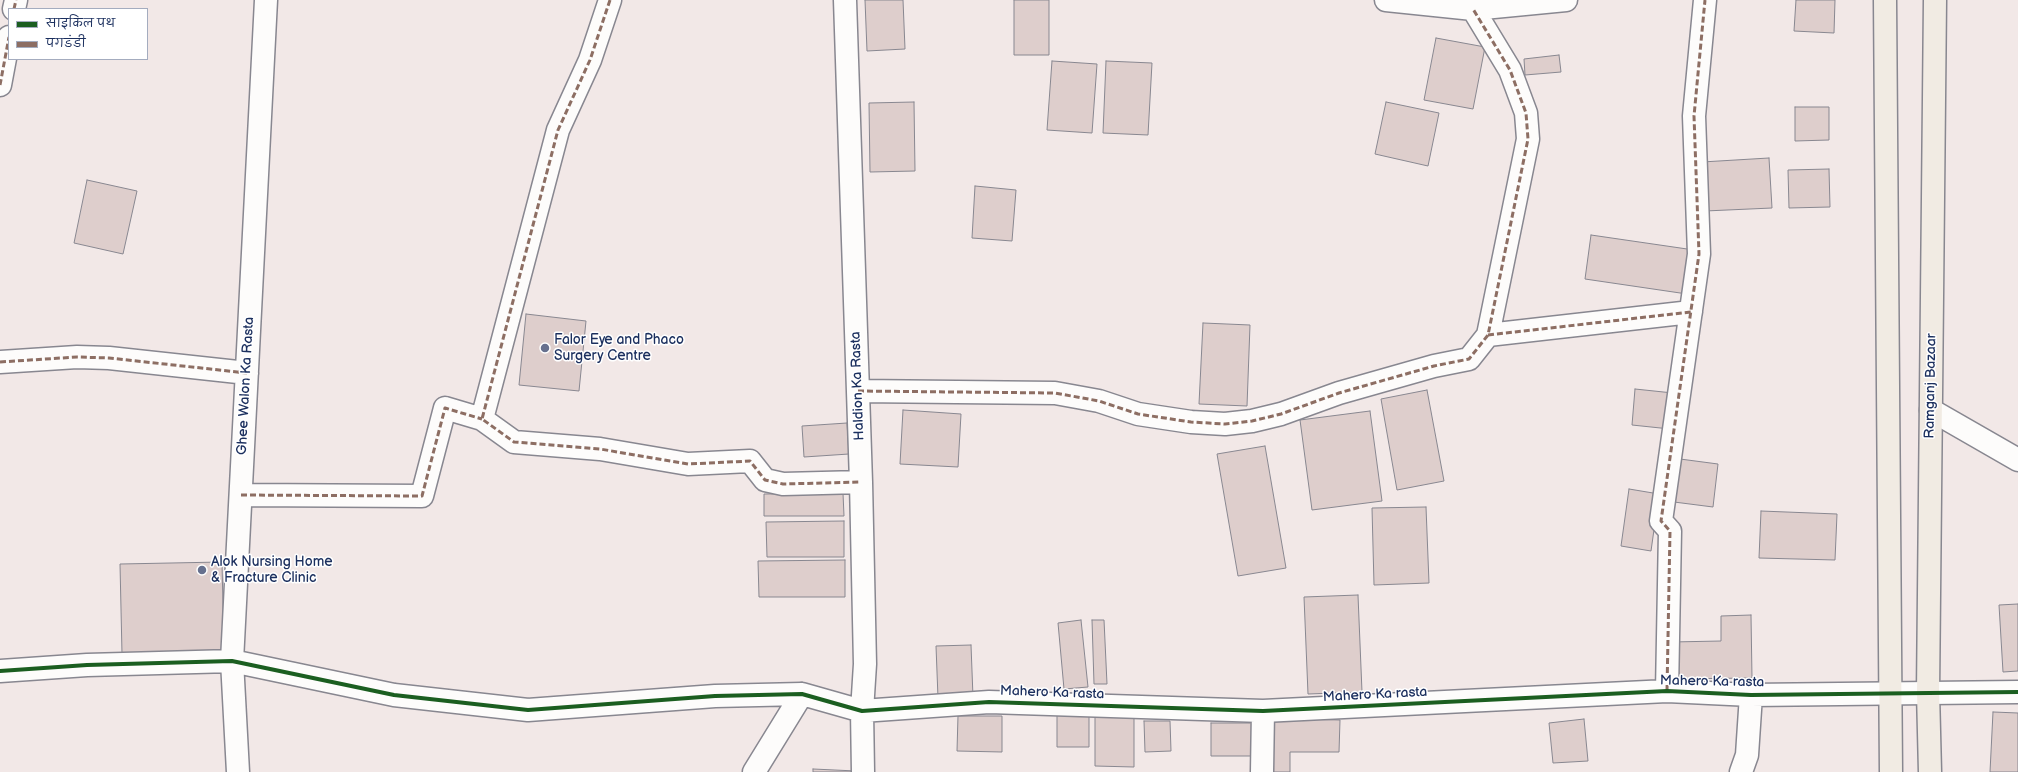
<!DOCTYPE html>
<html>
<head>
<meta charset="utf-8">
<style>
	body { margin:0 }
	#map { position:relative; width:2018px; height:772px; overflow:hidden; background:#f2e8e7; font-family:"Balsamiq Sans","Playpen Sans Deva",sans-serif }
	canvas { display:block }
	.legend { position:absolute; left:8px; top:8px; width:140px; height:52px; box-sizing:border-box; background:#fff; border:1px solid #a4acbf; margin:0; padding:5px 7px; list-style:none; font-size:12px; color:#1b2f5e }
	.legend li { display:flex; align-items:center; gap:8px; height:20px }
	.legend b { width:20px; border:1px solid #a4acbf }
</style>
</head>
<body>
<div id="map">
<canvas width="2018" height="772"></canvas>
<ul class="legend">
<li><b style="height:5px;background:#1b5e20"></b>साइकिल पथ</li>
<li><b style="height:5px;background:#8d6e63"></b>पगडंडी</li>
</ul>
</div>
<script>
const c = document.querySelector('canvas').getContext('2d');
c.lineJoin = 'round';
function fillPath(path, color) {
  c.fillStyle = color;
  c.fill(path, 'evenodd');
}
function shape(rows) {
  const path = new Path2D();
  for (const r of rows) {
    path.moveTo(r[0], r[1]);
    for (let i = 2; i < r.length; i += 2) path.lineTo(r[i], r[i + 1]);
  }
  return path;
}
function trace(path, color, width, dash) {
  c.strokeStyle = color;
  c.lineWidth = width;
  c.lineCap = dash ? 'butt' : 'round';
  c.setLineDash(dash || []);
  c.stroke(path);
}
function label(font, color, halo, rows, align = 'center') {
  c.font = font + ' "Balsamiq Sans",sans-serif';
  c.lineWidth = 3;
  c.setLineDash([]);
  c.textBaseline = 'middle';
  c.strokeStyle = halo;
  c.fillStyle = color;
  for (const [text, x, y, turn = 0] of rows) {
    c.save();
    c.translate(x, y);
    c.rotate((+turn || 0) * Math.PI / 180);
    c.textAlign = isNaN(turn) ? turn : align;
    if (halo) c.strokeText(text, 0, 0);
    c.fillText(text, 0, 0);
    c.restore();
  }
}
const building = shape([
	[865,0,903,0,905,49,867,51,865,0],
	[1014,0,1049,0,1049,55,1014,55,1014,0],
	[1796,0,1835,0,1834,33,1794,31,1796,0],
	[1436,38,1485,47,1473,109,1424,100,1436,38],
	[1559,55,1561,72,1525,75,1524,59,1559,55],
	[1052,61,1097,64,1092,133,1047,130,1052,61],
	[1106,61,1152,63,1148,135,1103,133,1106,61],
	[914,102,915,171,870,172,869,103,914,102],
	[1386,102,1439,113,1428,166,1375,154,1386,102],
	[1795,107,1829,107,1829,140,1795,141,1795,107],
	[1769,158,1772,208,1705,211,1702,162,1769,158],
	[1829,169,1830,207,1789,208,1788,170,1829,169],
	[87,180,137,191,123,254,74,243,87,180],
	[975,186,1016,190,1012,241,972,238,975,186],
	[1591,235,1694,250,1687,294,1585,279,1591,235],
	[526,314,586,321,579,391,519,385,526,314],
	[1203,323,1250,325,1247,406,1199,404,1203,323],
	[1635,389,1673,393,1670,429,1632,425,1635,389],
	[1427,390,1444,481,1397,490,1381,399,1427,390],
	[903,410,961,414,958,467,900,464,903,410],
	[1370,411,1382,501,1312,510,1300,420,1370,411],
	[847,423,849,454,804,457,802,426,847,423],
	[1265,446,1286,568,1238,576,1217,454,1265,446],
	[1680,459,1718,464,1713,507,1674,502,1680,459],
	[1629,489,1659,494,1651,551,1621,546,1629,489],
	[843,493,844,516,764,516,764,494,843,493],
	[1426,507,1429,583,1374,585,1372,508,1426,507],
	[1761,511,1837,514,1835,560,1759,558,1761,511],
	[844,521,844,557,767,557,766,522,844,521],
	[845,560,845,597,759,597,758,561,845,560],
	[222,562,224,651,122,654,120,564,222,562],
	[1358,595,1362,692,1308,694,1304,597,1358,595],
	[2018,604,2018,671,2003,672,1999,605,2018,604],
	[1751,615,1752,678,1672,679,1671,642,1721,641,1721,616,1751,615],
	[1081,620,1088,687,1064,689,1058,623,1081,620],
	[1092,620,1104,620,1107,684,1094,684,1092,620],
	[971,645,973,697,938,698,936,646,971,645],
	[1095,709,1134,710,1134,767,1095,766,1095,709],
	[1993,712,2018,713,2018,772,1990,772,1993,712],
	[1057,713,1089,714,1089,747,1057,747,1057,713],
	[958,716,1002,716,1002,752,957,751,958,716],
	[1269,718,1340,720,1339,752,1290,752,1290,772,1268,772,1269,718],
	[1584,719,1588,761,1553,763,1549,723,1584,719],
	[1144,721,1170,721,1171,751,1145,752,1144,721],
	[1211,723,1257,723,1258,756,1211,756,1211,723],
	[813,769,856,771,856,772,813,772,813,769]
]);
fillPath(building, '#dececc');
trace(building, '#888790', 1);
const minor = shape([
	[610,0,590,60,558,130,482,419,514,442,600,449,688,464,750,461,765,480,783,484,861,482],
	[845,0,861,482,865,664,862,711,863,772],
	[1386,0,1473,9,1566,0],
	[14,9,16,0],
	[0,85,9,37],
	[1488,335,1691,312],
	[0,362,77,357,109,358,247,373],
	[858,391,1055,393,1099,401,1138,414,1191,422,1225,424,1252,421,1281,414,1339,393,1434,366,1469,359,1488,335,1528,139,1526,113,1510,70,1473,9],
	[1931,410,2018,460],
	[241,495,422,496,445,408,482,419],
	[0,671,87,665,232,661,394,695,528,710,715,696,802,694,862,711,989,702,1263,711,1667,691,1751,695,2018,692],
	[1667,691,1670,531,1661,521,1699,254,1694,116,1705,0],
	[238,772,232,661,266,0],
	[754,772,802,694],
	[1262,772,1263,711],
	[1741,772,1747,755,1751,695]
]);
const major = shape([
	[1885,0,1891,772],
	[1930,772,1928,692,1935,0]
]);
trace(minor, '#888790', 25);
trace(major, '#888790', 25);
trace(minor, '#fdfcfb', 22);
trace(major, '#f1ebe3', 22);
trace(shape([
	[610,0,590,60,558,130,482,419,514,442,600,449,688,464,750,461,765,480,783,484,861,482],
	[14,9,16,0],
	[0,85,9,37],
	[1488,335,1691,312],
	[0,362,77,357,109,358,247,373],
	[858,391,1055,393,1099,401,1138,414,1191,422,1225,424,1252,421,1281,414,1339,393,1434,366,1469,359,1488,335,1528,139,1526,113,1510,70,1473,9],
	[241,495,422,496,445,408,482,419],
	[1667,691,1670,531,1661,521,1699,254,1694,116,1705,0]
]), '#8d6e63', 3, [6, 3]);
trace(shape([
	[0,671,87,665,232,661,394,695,528,710,715,696,802,694,862,711,989,702,1263,711,1667,691,1751,695,2018,692]
]), '#1b5e20', 4);
for (const [x, y, r, color] of [
	[545,348,5,"#66708e"],
	[202,570,5,"#66708e"]
]) {
  const dot = new Path2D();
  dot.arc(x, y, r, 0, 2 * Math.PI);
  c.fillStyle = color;
  c.fill(dot);
  trace(dot, '#fff', 1.5);
}
label('14px', '#1b2f5e', '#fff', [
	["Falor Eye and Phaco",554,340],
	["Surgery Centre",554,356],
	["Alok Nursing Home",211,562],
	["& Fracture Clinic",211,578]
], 'left');
label('14px', '#1b2f5e', '#fff', [
	["Ghee Walon Ka Rasta",246,386,-87],
	["Haldion Ka Rasta",858,386,-92],
	["Ramganj Bazaar",1931,386,-89],
	["Mahero Ka rasta",1712,682,1],
	["Mahero Ka rasta",1052,693,2],
	["Mahero Ka rasta",1375,695,-3]
]);
</script>
</body>
</html>
